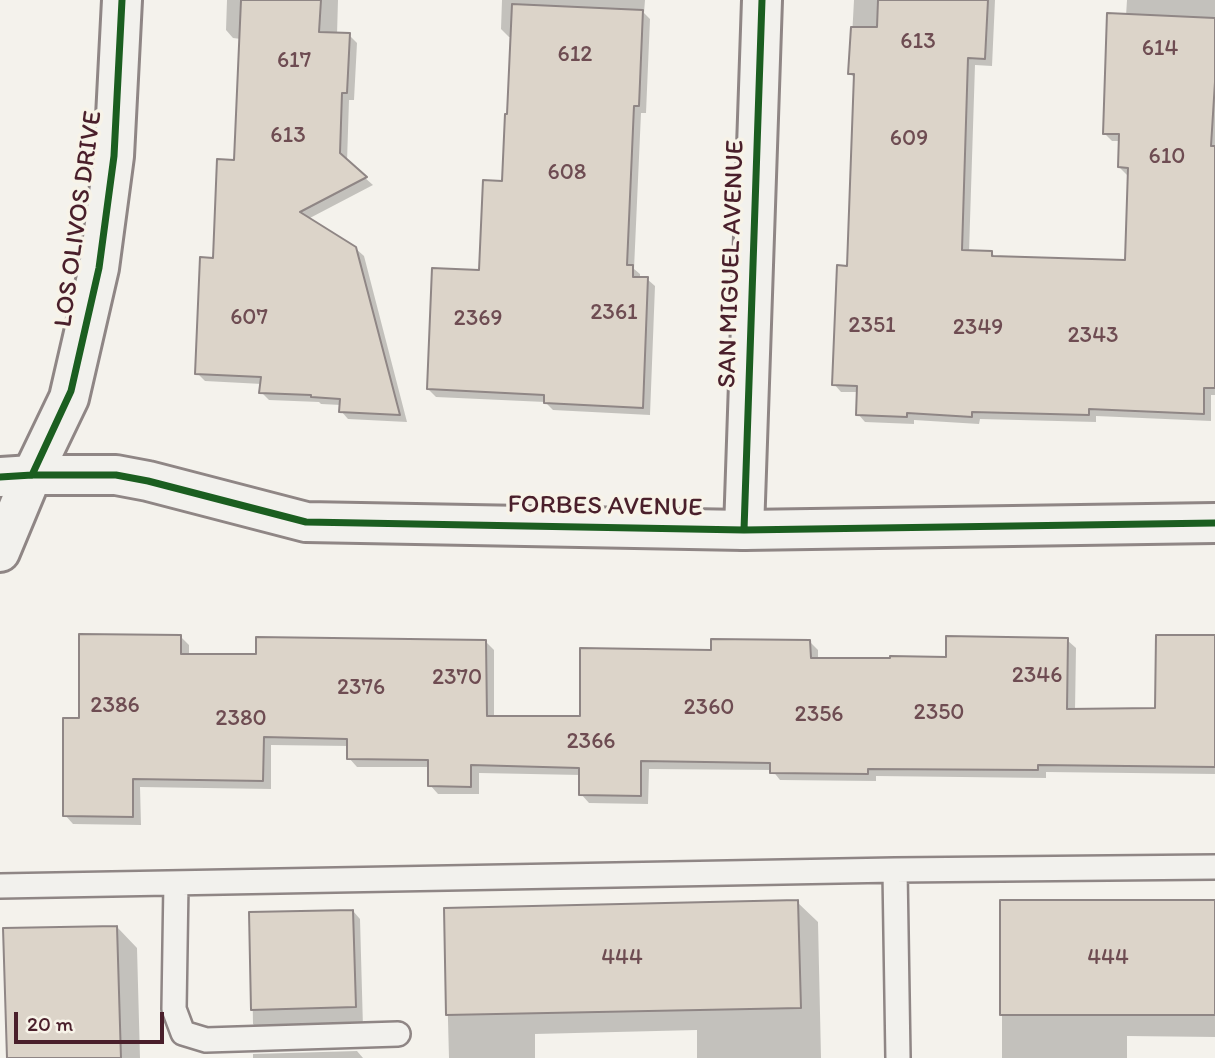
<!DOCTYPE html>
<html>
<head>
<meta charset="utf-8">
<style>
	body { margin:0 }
	#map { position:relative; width:1215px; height:1058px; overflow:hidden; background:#f4f2ec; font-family:Itim,sans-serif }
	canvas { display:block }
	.scale { position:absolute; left:14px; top:1012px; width:150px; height:32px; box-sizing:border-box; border:4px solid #4a1f2b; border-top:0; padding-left:9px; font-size:21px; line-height:24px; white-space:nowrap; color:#4a1f2b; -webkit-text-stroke:5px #f7f3e8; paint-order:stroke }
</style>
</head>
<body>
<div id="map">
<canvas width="1215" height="1058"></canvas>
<div class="scale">20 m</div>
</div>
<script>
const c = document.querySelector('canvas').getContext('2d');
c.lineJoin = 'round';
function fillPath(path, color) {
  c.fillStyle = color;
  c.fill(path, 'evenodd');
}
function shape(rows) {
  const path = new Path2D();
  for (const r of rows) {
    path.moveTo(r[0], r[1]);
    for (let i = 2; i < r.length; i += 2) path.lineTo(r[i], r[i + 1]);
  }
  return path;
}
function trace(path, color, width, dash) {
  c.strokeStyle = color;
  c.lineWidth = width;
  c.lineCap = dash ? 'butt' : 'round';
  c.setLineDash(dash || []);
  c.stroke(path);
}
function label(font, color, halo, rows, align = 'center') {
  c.font = font + ' Itim,sans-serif';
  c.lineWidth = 7;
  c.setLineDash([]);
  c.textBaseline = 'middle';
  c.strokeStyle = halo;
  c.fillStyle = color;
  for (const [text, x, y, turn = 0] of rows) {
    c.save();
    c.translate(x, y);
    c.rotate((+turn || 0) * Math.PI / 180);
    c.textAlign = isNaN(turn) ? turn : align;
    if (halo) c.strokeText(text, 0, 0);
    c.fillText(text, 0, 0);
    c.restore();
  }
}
fillPath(shape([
	[227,0,338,0,337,35,349,35,357,43,354,100,349,100,347,162,373,185,308,219,355,248,364,256,407,422,348,419,341,411,341,405,321,404,319,402,269,400,261,392,262,384,205,381,197,373,215,260,236,161,241,39,233,38,226,30],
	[502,0,645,0,644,13,650,19,646,113,641,113,634,269,640,274,640,279,647,279,655,286,650,415,553,410,545,402,436,397,428,389,481,271,503,183,509,116,512,37,509,37,501,29],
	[854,0,995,0,992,66,975,65,969,252,992,253,996,258,1126,262,1130,175,1127,175,1119,167,1121,141,1112,141,1104,133,1126,16,1127,0,1215,0,1215,395,1211,395,1211,421,1096,416,1096,422,980,419,979,424,914,420,914,424,865,422,858,414,859,392,841,392,834,384,848,268,856,79,850,74],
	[180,636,189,645,189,655,258,656,486,642,494,650,494,717,581,718,712,652,810,642,818,650,818,660,948,658,1067,640,1076,648,1075,710,1157,710,1215,637,1215,774,1046,772,1046,778,876,776,876,781,780,780,772,770,649,769,648,804,589,803,581,794,581,775,479,773,479,794,438,794,430,785,430,767,357,767,349,758,349,746,271,745,271,789,140,787,141,825,73,824,65,815,81,719],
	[797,902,818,922,821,1058,697,1058,697,1030,535,1034,535,1058,449,1058,445,909],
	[1002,902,1215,902,1215,1037,1127,1036,1127,1058,1002,1058],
	[353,911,360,919,363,1028,260,1032,253,1024,251,913],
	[117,927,137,948,140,1058,8,1058],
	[357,1051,363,1058,253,1058,253,1054]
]), '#0003');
const building = shape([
	[241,0,321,0,319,32,350,33,347,93,342,93,340,153,367,177,300,212,356,247,400,415,339,412,340,399,311,397,311,395,259,393,261,377,195,374,200,257,213,258,217,159,234,160,241,0],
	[878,0,988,0,985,59,968,58,962,250,992,251,992,256,1125,260,1128,168,1118,167,1119,134,1103,134,1107,13,1215,18,1215,82,1211,146,1215,146,1215,388,1204,388,1204,414,1089,409,1089,415,972,412,972,417,907,413,907,417,856,415,857,386,832,385,837,265,847,266,854,74,848,74,851,27,877,27,878,0],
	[512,4,643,10,639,106,634,106,627,265,633,265,633,277,648,277,643,408,544,403,544,395,427,389,432,268,479,270,483,180,502,181,505,114,507,114,512,4],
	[79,634,181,635,181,654,256,654,256,637,486,640,487,716,580,716,580,648,711,650,711,639,810,640,811,658,890,658,890,656,946,657,946,636,1068,638,1067,709,1155,708,1156,635,1215,635,1215,767,1038,765,1038,770,868,769,868,774,770,773,770,763,641,761,641,796,579,795,579,768,471,765,471,787,428,786,428,760,347,759,347,739,264,737,263,781,133,779,133,817,63,816,63,718,79,718,79,634],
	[798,900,801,1008,446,1015,444,908,798,900],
	[1000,900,1215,900,1215,1015,1000,1015,1000,900],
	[353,910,356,1007,251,1010,249,912,353,910],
	[117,926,121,1058,7,1058,3,928,117,926]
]);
fillPath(building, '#dcd4c9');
trace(building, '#8f8685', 2);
const lane = shape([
	[895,870,898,1058],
	[176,883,174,1009,183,1033,206,1040,398,1034],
	[0,886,895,870,1215,867]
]);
const street = shape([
	[744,530,762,0],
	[0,552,32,475,69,398,99,268,114,156,122,0]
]);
const secondary = shape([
	[0,477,32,475,116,475,148,481,306,522,744,530,1215,523]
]);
trace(lane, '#8f8685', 28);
trace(street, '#8f8685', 44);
trace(secondary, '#8f8685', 44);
trace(lane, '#f2f1ed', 23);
trace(street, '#f2f1ed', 38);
trace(secondary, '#f2f1ed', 38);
trace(shape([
	[32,475,71,391,99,268,114,156,122,0],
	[0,477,32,475,116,475,148,481,306,522,744,530,1215,523],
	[744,530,762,0]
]), '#1b5e20', 7);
label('23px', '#6e4c52', null, [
	["613",918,42],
	["614",1160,49],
	["612",575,55],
	["617",294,61],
	["613",288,136],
	["609",909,139],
	["610",1167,157],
	["608",567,173],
	["2361",614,313],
	["607",249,318],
	["2369",478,319],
	["2351",872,326],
	["2349",978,328],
	["2343",1093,336],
	["2346",1037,676],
	["2370",457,678],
	["2376",361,688],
	["2386",115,706],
	["2360",709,708],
	["2350",939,713],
	["2356",819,715],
	["2380",241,719],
	["2366",591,742],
	["444",622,958],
	["444",1108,958]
]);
label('26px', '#4a1f2b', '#f7f3e8', [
	["LOS OLIVOS DRIVE",79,219,-82],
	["SAN MIGUEL AVENUE",732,264,-88],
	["FORBES AVENUE",605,507,1]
]);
</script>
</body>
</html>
